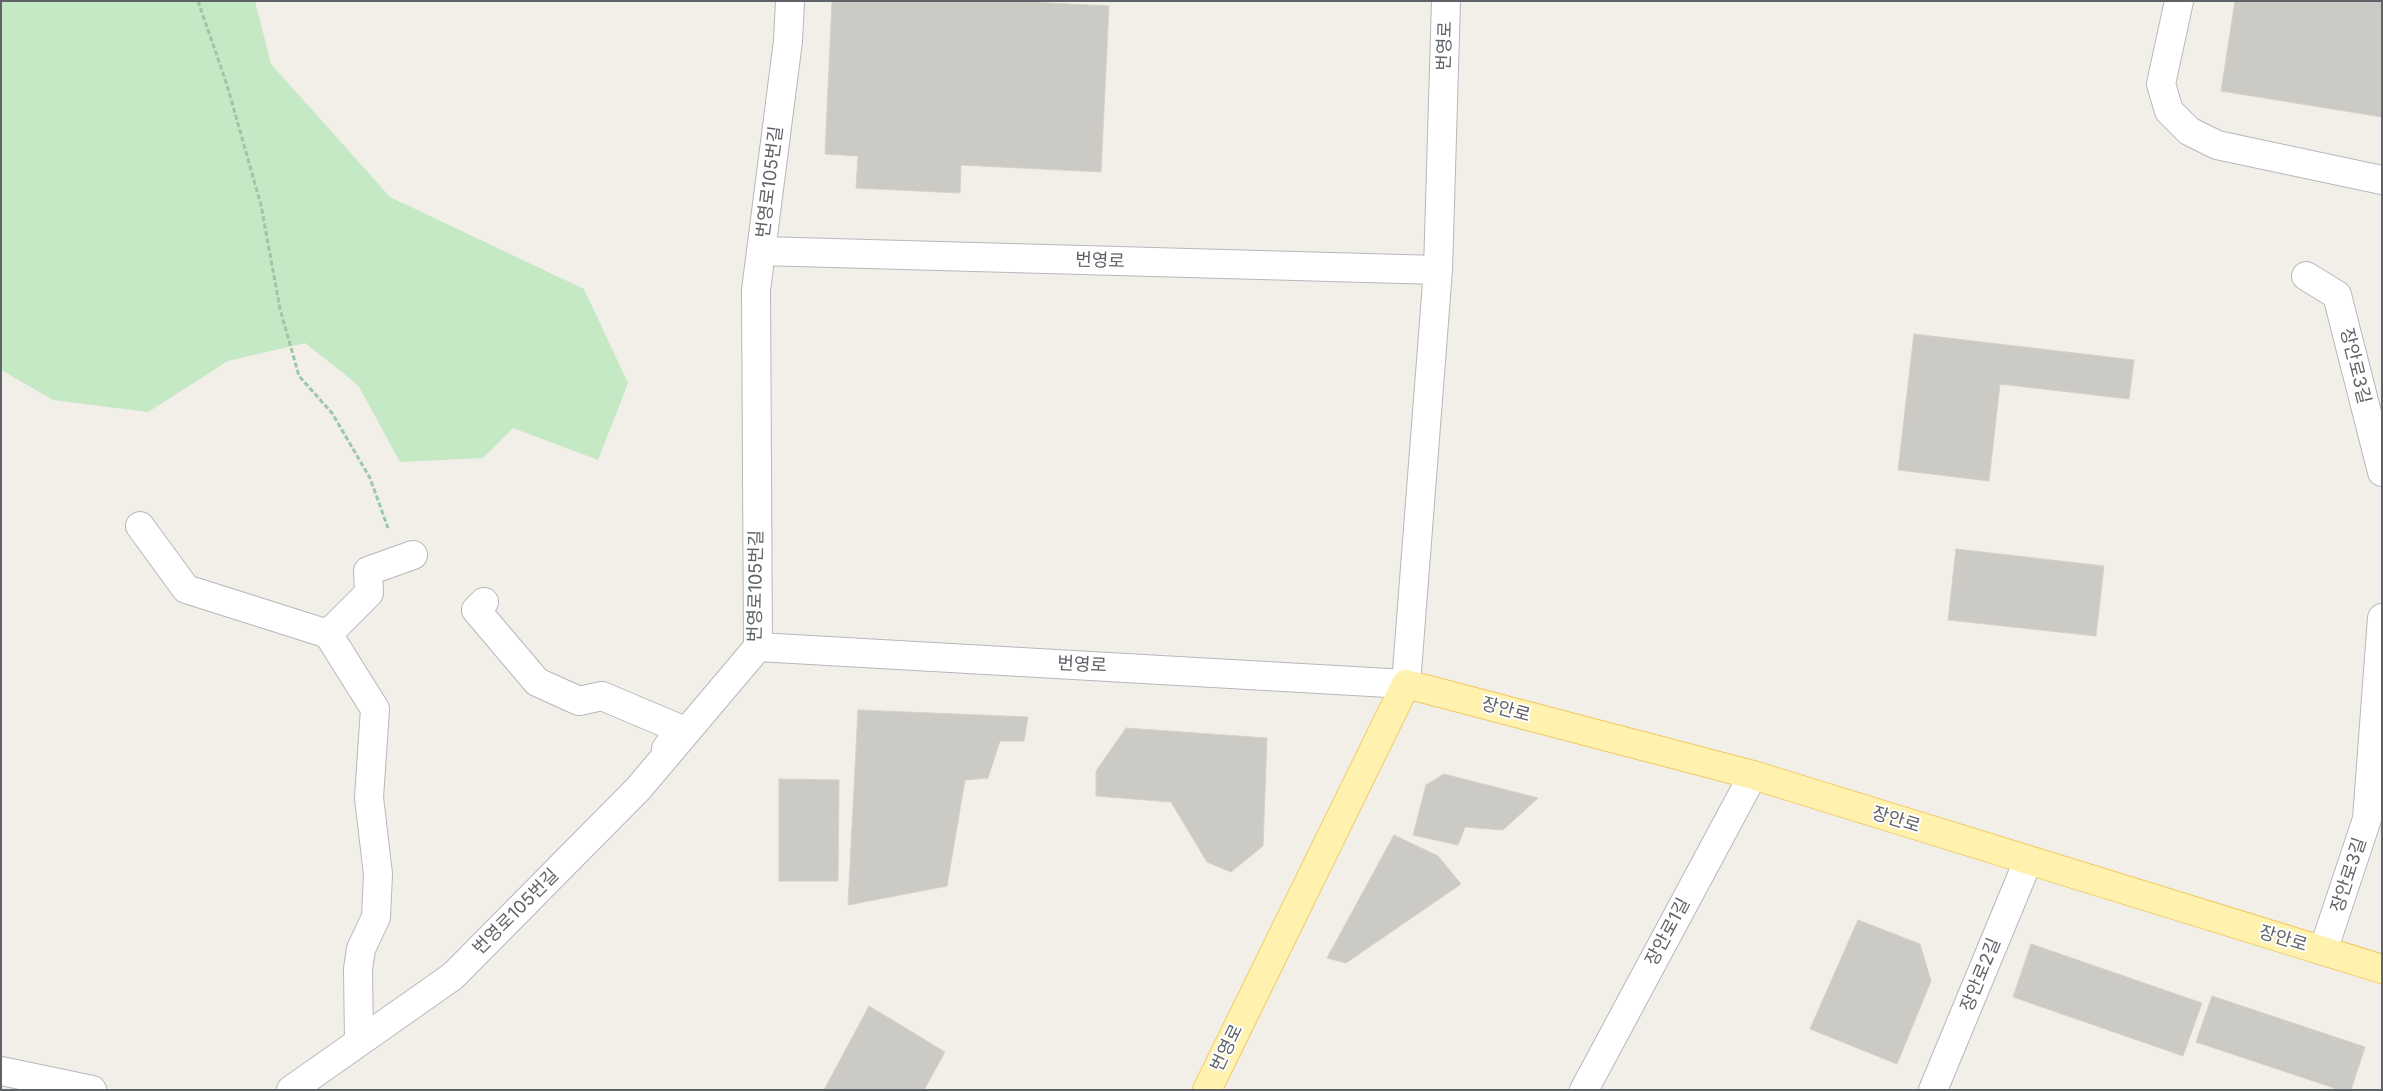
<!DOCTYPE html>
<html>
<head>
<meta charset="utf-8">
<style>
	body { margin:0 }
	#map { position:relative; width:2383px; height:1091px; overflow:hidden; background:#f1efe8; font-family:Inter,sans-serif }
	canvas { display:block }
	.frame { position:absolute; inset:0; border:2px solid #5f6368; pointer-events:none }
</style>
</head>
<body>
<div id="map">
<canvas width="2383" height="1091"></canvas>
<div class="frame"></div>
</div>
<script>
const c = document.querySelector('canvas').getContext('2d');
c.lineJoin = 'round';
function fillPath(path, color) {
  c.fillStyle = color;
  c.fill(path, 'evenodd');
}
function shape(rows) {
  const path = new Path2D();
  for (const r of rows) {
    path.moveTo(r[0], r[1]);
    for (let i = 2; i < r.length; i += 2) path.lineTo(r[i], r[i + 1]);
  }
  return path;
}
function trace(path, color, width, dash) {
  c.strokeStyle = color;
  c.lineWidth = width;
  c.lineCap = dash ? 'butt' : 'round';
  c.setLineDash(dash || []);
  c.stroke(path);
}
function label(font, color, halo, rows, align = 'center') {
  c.font = font + ' Inter,"Noto Sans KR",sans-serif';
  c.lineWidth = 4;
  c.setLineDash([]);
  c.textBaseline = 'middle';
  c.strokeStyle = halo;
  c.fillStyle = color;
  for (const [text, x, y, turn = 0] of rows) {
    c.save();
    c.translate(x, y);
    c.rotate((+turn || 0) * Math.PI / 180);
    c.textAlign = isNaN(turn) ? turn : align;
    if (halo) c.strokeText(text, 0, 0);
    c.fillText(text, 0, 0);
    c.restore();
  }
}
fillPath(shape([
	[1,1,255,1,271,64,390,197,584,289,628,383,598,460,513,428,483,458,400,462,358,385,305,343,228,361,148,412,53,400,1,370]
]), '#c5e8c5');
const building = shape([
	[832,1,1010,1,1109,6,1101,172,961,165,960,193,856,188,858,156,825,154,832,1],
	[2235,1,2382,1,2382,117,2221,91,2235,1],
	[1914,334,2134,360,2129,399,2000,384,1989,481,1898,470,1914,334],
	[1956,549,2104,566,2096,636,1948,620,1956,549],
	[858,710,1028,717,1024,741,1000,741,988,778,965,780,947,886,848,905,858,710],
	[1126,728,1267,738,1263,846,1231,872,1207,862,1171,802,1096,796,1096,771,1126,728],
	[1444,774,1538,798,1503,830,1465,827,1458,845,1413,835,1426,785,1444,774],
	[779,779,839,780,838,881,779,881,779,779],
	[1394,835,1438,856,1461,884,1346,963,1327,958,1394,835],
	[1858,920,1920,944,1931,981,1897,1064,1810,1029,1858,920],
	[2031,944,2202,1003,2183,1056,2013,997,2031,944],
	[2212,996,2365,1047,2351,1090,2340,1090,2196,1042,2212,996],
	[869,1006,945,1052,924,1090,824,1090,869,1006]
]);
fillPath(building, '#cccac5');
trace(building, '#d6d1c6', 1);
const minor = shape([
	[2179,1,2161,84,2169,111,2189,131,2217,145,2382,180],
	[761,251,1438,270],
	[2306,276,2337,295,2382,472],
	[140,526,186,589,328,634,375,709,369,798,378,874,376,917,361,949,358,969,359,1042],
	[484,602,476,610,537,682,579,701,602,696,680,729,666,749],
	[328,634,369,593,368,571,413,555],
	[758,647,1406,684,1438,270,1446,1],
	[2323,951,2367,819,2382,618],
	[1,1071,92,1090],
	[291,1090,453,976,638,789,758,647,756,290,788,41,790,1],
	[1584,1090,1753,775],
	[1933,1090,2028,861]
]);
const major = shape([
	[1207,1090,1406,684,1753,775,2382,969]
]);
trace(minor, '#b5b8bc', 30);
trace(major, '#f2c960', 30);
trace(shape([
	[198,1,227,85,261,205,280,309,299,376,332,413,370,478,388,528]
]), '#9cc7a9', 3, [5, 2.5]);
trace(minor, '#fff', 28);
trace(major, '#fff2af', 28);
label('18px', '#5f6368', '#fff', [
	["번영로",1445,46,-88],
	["번영로105번길",770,182,-83],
	["번영로",1100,261,2],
	["장안로3길",2355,366,76],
	["번영로105번길",756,586,-89],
	["번영로",1082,665,3],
	["장안로",1506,710,15],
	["장안로",1896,820,17],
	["장안로3길",2349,875,-72],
	["번영로105번길",516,912,-45],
	["장안로1길",1668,932,-62],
	["장안로",2283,939,17],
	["장안로2길",1981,975,-68],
	["번영로",1227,1048,-64]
]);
</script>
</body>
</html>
